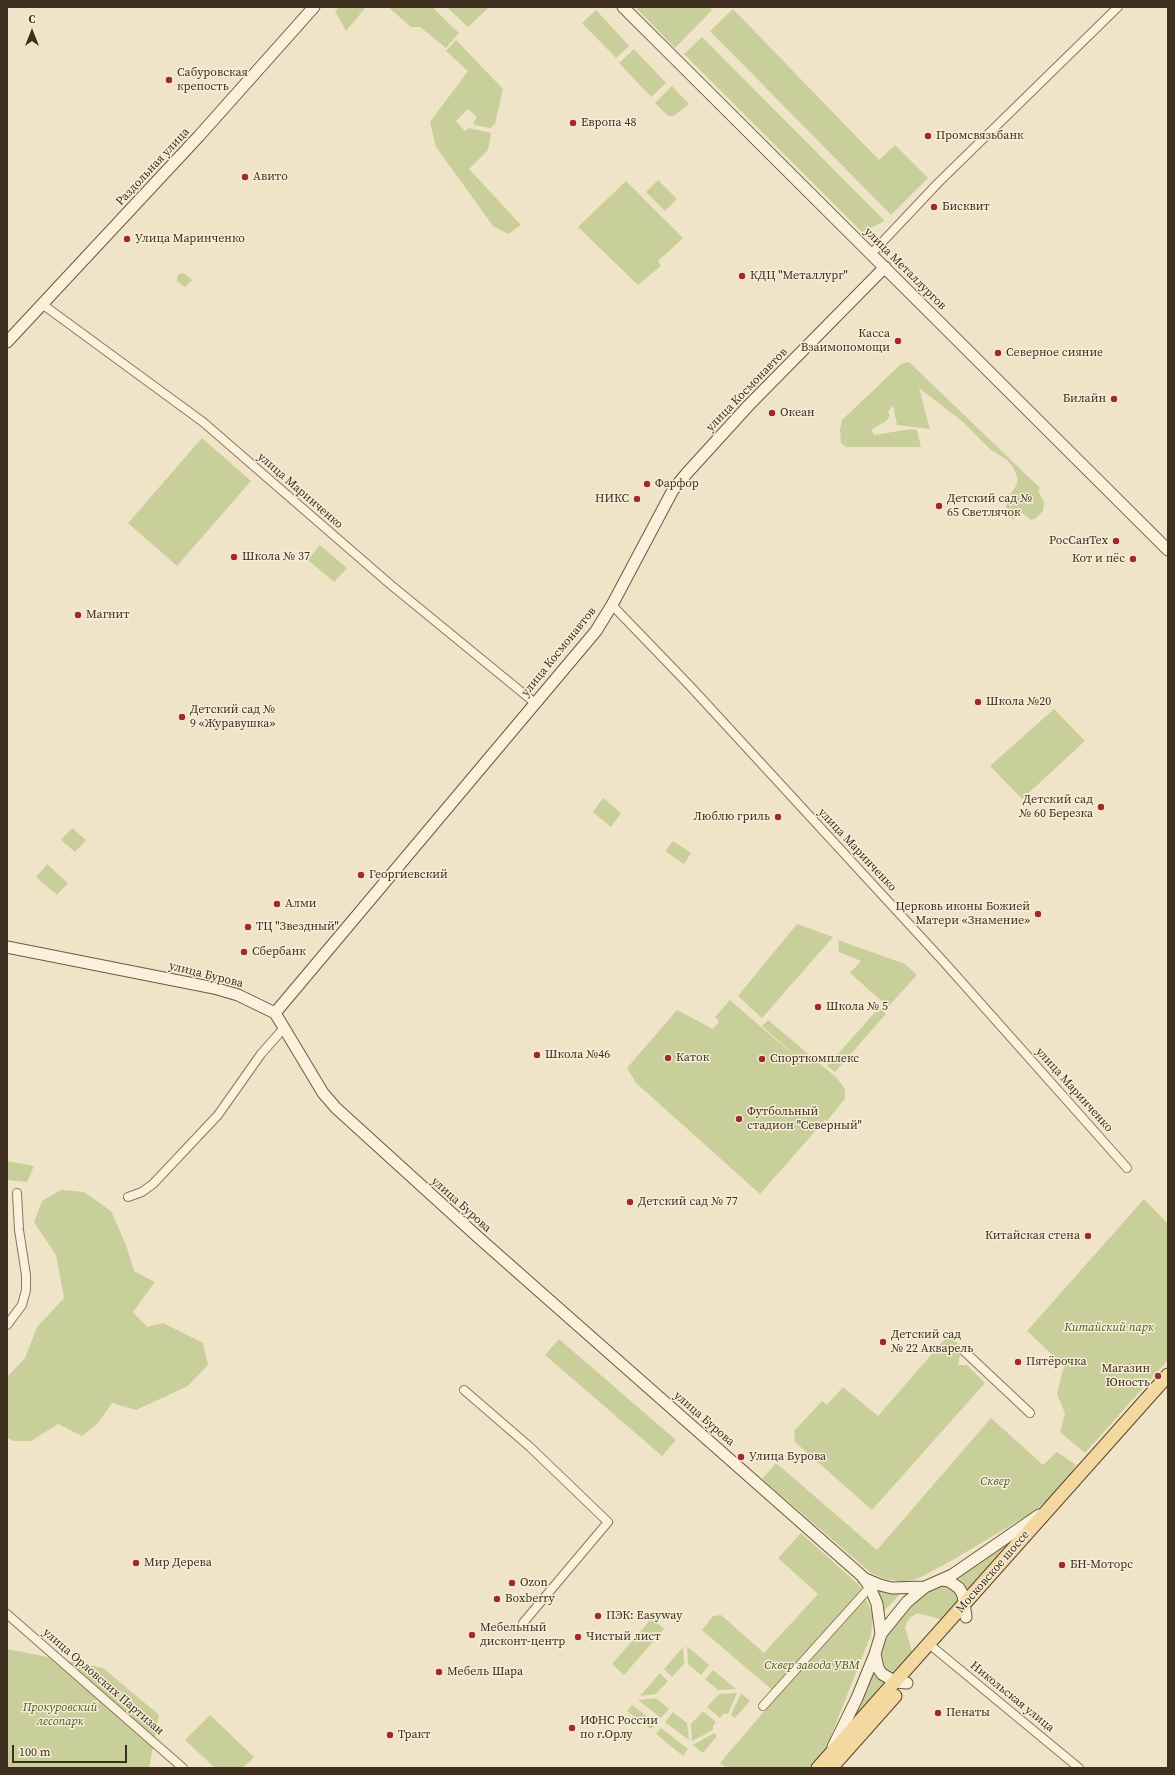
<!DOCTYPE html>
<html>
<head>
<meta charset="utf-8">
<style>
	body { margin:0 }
	#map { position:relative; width:1175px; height:1775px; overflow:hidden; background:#f0e4c8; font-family:"Source Serif 4",serif }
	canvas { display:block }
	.frame { position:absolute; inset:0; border:8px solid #3d2e20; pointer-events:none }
	.north { position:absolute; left:12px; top:12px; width:40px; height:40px; -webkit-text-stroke:3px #f7eed8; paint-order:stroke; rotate:0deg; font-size:11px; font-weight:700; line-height:16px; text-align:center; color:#3d2e20 }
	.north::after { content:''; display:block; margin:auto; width:14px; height:18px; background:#3d2e20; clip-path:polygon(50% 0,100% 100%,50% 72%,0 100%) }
	.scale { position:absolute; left:12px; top:1745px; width:115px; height:18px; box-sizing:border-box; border:2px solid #3d2e20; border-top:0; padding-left:5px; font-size:12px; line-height:14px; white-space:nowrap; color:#3d2e20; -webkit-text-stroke:3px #f7eed8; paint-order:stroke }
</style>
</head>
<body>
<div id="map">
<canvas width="1175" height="1775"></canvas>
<div class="frame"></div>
<div class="north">С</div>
<div class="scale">100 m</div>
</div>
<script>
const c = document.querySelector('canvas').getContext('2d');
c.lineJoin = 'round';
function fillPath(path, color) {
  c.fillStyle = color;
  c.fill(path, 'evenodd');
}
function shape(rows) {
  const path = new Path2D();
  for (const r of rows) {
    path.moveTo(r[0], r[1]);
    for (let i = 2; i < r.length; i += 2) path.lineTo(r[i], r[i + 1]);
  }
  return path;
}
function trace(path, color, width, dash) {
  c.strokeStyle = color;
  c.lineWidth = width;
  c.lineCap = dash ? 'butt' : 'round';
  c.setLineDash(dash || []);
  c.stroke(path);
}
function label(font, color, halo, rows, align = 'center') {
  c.font = font + ' "Source Serif 4",serif';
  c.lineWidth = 3;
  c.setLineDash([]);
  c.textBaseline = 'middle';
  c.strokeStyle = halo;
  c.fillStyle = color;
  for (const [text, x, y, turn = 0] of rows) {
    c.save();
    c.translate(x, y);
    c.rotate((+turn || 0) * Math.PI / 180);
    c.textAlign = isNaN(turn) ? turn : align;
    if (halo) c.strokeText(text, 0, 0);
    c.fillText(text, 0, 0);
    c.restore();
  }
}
fillPath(shape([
	[339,7,366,7,346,31,335,11],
	[388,7,432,7,459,33,446,48,420,27,411,27],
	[447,7,489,7,468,27],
	[635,7,710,7,712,10,675,48],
	[733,9,879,160,895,145,928,178,891,215,710,31],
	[596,10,629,46,616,58,582,23],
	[702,37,885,221,862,232,684,54],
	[456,40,503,89,495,124,490,128,475,125,473,123,477,117,468,109,456,121,465,131,469,128,491,133,488,150,469,169,521,225,508,234,493,226,436,147,430,122,468,71,446,51],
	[634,49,666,83,651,97,619,63],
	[672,86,689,104,674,116,668,116,655,103],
	[658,180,677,199,665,211,646,192],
	[626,181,683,238,658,261,661,266,638,285,578,227],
	[184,273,192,280,185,287,177,281,177,278,178,274],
	[909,362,1040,488,1038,491,1044,502,1043,511,1036,518,1031,520,1022,513,1013,519,1008,515,1006,507,1008,497,1015,488,1018,479,1013,467,1006,459,991,450,963,422,919,388,930,429,897,425,893,405,888,412,890,416,886,421,871,430,874,435,911,429,917,430,921,447,846,447,841,443,840,430,842,420,901,364],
	[202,438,251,481,177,566,128,523],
	[320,545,347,568,334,582,308,560],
	[1054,709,1085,741,1022,799,990,766],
	[603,798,621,813,611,827,593,812],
	[72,828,86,840,75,852,61,840],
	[673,841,691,853,684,864,665,851],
	[47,864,68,883,57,895,36,877],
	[797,924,833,937,762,1018,738,996],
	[838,940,905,964,917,975,888,1007,850,973,861,961,839,952],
	[730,1000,819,1077,762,1026,768,1020,837,1078,845,1089,845,1099,827,1121,825,1120,760,1194,636,1083,627,1068,677,1010,713,1029,719,1022,715,1017],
	[879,1008,886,1014,835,1072,827,1066],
	[7,1161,34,1166,27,1182,7,1180],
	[61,1190,84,1192,111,1211,126,1245,134,1271,155,1282,133,1312,147,1327,163,1323,203,1343,208,1365,188,1386,136,1410,112,1403,98,1423,82,1436,58,1424,31,1441,14,1441,7,1438,7,1377,25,1358,37,1327,64,1298,56,1255,34,1222,42,1201],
	[1144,1199,1168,1224,1168,1360,1085,1453,1060,1432,1065,1413,1057,1394,1064,1366,1027,1331],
	[951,1332,961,1350,958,1365,967,1365,985,1383,872,1510,795,1442,794,1431,822,1401,827,1405,843,1387,878,1416],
	[559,1339,676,1440,662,1456,545,1355],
	[991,1418,1043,1465,1057,1452,1076,1465,1068,1479,1052,1496,1033,1512,951,1561,917,1579,904,1582,885,1579,871,1573,762,1479,776,1463,877,1550],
	[1025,1529,967,1597,966,1591,960,1582,954,1577],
	[801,1533,860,1586,873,1615,871,1635,829,1741,824,1752,811,1768,726,1768,720,1763,778,1695,702,1630,713,1616,721,1615,764,1653,818,1594,778,1558],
	[940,1586,948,1586,954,1590,958,1597,957,1605,943,1620,918,1613,911,1617,907,1622,905,1628,913,1654,899,1671,891,1672,884,1668,880,1659,881,1649,889,1630,903,1613,928,1590],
	[876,1589,901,1593,883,1612],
	[652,1618,664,1629,624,1675,612,1664],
	[687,1646,709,1665,701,1675,688,1664],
	[683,1647,684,1664,672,1677,664,1669],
	[7,1649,103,1668,159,1715,149,1768,7,1768],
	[874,1665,881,1680,889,1683,851,1722],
	[713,1670,736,1689,718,1690,705,1679],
	[660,1673,668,1681,656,1694,640,1696],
	[737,1693,728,1714,723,1714,720,1718,707,1707,719,1694],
	[741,1693,750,1701,735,1718,731,1715],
	[656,1698,669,1709,661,1718,638,1700],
	[632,1705,656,1723,651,1729,627,1711],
	[703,1711,716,1722,713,1726,713,1730,692,1741,691,1724],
	[673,1712,687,1723,689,1740,665,1722],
	[210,1715,254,1757,243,1768,215,1768,185,1740],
	[661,1728,688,1749,683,1756,656,1734],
	[714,1733,717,1736,703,1753,693,1745]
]), '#c9cf9b');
const minor = shape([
	[871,254,938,183,1118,7],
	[42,304,203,422,391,585,535,703],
	[612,605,690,686,943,961,1127,1168],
	[128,1197,142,1192,153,1184,218,1115,261,1054,284,1028],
	[7,1325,22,1305,26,1290,26,1275,19,1230,17,1193],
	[964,1351,1030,1413],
	[464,1390,530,1447,608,1522,523,1623],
	[7,1614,183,1768],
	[929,1644,1079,1768],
	[763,1706,870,1587]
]);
const secondary = shape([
	[623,7,1168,550],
	[7,342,199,136,314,7],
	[7,947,214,988,238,995,275,1013,323,1093,336,1108,479,1238,863,1577,870,1587,877,1604,881,1634,875,1654,857,1698,833,1747],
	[275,1013,596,631,612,605,673,490,687,473,748,406,885,267],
	[863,1578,880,1585,892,1588,925,1587,952,1575,1039,1515],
	[942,1580,949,1581,959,1588,963,1595,966,1617],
	[881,1634,907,1602,925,1587],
	[875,1654,878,1668,882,1674,896,1682,907,1683]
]);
const primary = shape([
	[818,1768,1168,1375],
	[831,1768,895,1696]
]);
trace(minor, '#8d765c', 10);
trace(secondary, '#6f573f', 13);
trace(primary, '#5b4430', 15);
trace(minor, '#faf1dc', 8);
trace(secondary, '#faf1dc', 11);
trace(primary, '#f3d9a0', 13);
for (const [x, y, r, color] of [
	[169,80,4,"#9e2a2b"],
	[573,123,4,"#9e2a2b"],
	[928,136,4,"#9e2a2b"],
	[245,177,4,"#9e2a2b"],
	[934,207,4,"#9e2a2b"],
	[127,239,4,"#9e2a2b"],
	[742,276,4,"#9e2a2b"],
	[898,341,4,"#9e2a2b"],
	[998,353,4,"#9e2a2b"],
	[1114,399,4,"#9e2a2b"],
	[772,413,4,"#9e2a2b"],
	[647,484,4,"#9e2a2b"],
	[637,499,4,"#9e2a2b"],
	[939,506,4,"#9e2a2b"],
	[1116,541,4,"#9e2a2b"],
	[234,557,4,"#9e2a2b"],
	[1133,559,4,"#9e2a2b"],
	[78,615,4,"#9e2a2b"],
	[978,702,4,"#9e2a2b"],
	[182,717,4,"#9e2a2b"],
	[1101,807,4,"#9e2a2b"],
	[778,817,4,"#9e2a2b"],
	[361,875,4,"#9e2a2b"],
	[277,904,4,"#9e2a2b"],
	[1038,914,4,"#9e2a2b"],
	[248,927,4,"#9e2a2b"],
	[244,952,4,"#9e2a2b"],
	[818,1007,4,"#9e2a2b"],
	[537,1055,4,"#9e2a2b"],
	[668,1058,4,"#9e2a2b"],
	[762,1059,4,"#9e2a2b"],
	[739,1119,4,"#9e2a2b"],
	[630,1202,4,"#9e2a2b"],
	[1088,1236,4,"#9e2a2b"],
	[883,1342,4,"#9e2a2b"],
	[1018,1362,4,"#9e2a2b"],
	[1158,1376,4,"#9e2a2b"],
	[741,1457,4,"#9e2a2b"],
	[136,1563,4,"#9e2a2b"],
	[1062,1565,4,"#9e2a2b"],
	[512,1583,4,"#9e2a2b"],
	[497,1599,4,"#9e2a2b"],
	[598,1616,4,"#9e2a2b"],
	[472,1635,4,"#9e2a2b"],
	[578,1637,4,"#9e2a2b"],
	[439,1672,4,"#9e2a2b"],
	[938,1713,4,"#9e2a2b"],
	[572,1728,4,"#9e2a2b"],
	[390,1735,4,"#9e2a2b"]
]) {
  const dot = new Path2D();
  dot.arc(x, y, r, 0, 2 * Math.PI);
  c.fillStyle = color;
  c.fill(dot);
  trace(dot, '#f7eed8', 1.5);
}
label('12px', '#3d2e20', '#f7eed8', [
	["Сабуровская",177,73],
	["крепость",177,87],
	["Европа 48",581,123],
	["Промсвязьбанк",936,136],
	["Авито",253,177],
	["Бисквит",942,207],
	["Улица Маринченко",135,239],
	["КДЦ \"Металлург\"",750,276],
	["Касса",890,334,"right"],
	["Взаимопомощи",890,348,"right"],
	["Северное сияние",1006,353],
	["Билайн",1106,399,"right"],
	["Океан",780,413],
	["Фарфор",655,484],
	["НИКС",629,499,"right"],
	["Детский сад №",947,499],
	["65 Светлячок",947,513],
	["РосСанТех",1108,541,"right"],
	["Школа № 37",242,557],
	["Кот и пёс",1125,559,"right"],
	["Магнит",86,615],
	["Школа №20",986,702],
	["Детский сад №",190,710],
	["9 «Журавушка»",190,724],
	["Детский сад",1093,800,"right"],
	["№ 60 Березка",1093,814,"right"],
	["Люблю гриль",770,817,"right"],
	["Георгиевский",369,875],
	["Алми",285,904],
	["Церковь иконы Божией",1030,907,"right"],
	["Матери «Знамение»",1030,921,"right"],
	["ТЦ \"Звездный\"",256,927],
	["Сбербанк",252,952],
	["Школа № 5",826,1007],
	["Школа №46",545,1055],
	["Каток",676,1058],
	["Спорткомплекс",770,1059],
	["Футбольный",747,1112],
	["стадион \"Северный\"",747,1126],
	["Детский сад № 77",638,1202],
	["Китайская стена",1080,1236,"right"],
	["Детский сад",891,1335],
	["№ 22 Акварель",891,1349],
	["Пятёрочка",1026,1362],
	["Магазин",1150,1369,"right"],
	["Юность",1150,1383,"right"],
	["Улица Бурова",749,1457],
	["Мир Дерева",144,1563],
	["БН-Моторс",1070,1565],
	["Ozon",520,1583],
	["Boxberry",505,1599],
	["ПЭК: Easyway",606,1616],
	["Мебельный",480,1628],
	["дисконт-центр",480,1642],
	["Чистый лист",586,1637],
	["Мебель Шара",447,1672],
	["Пенаты",946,1713],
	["ИФНС России",580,1721],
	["по г.Орлу",580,1735],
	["Тракт",398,1735]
], 'left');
label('12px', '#3d2e20', '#f7eed8', [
	["Раздольная улица",153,167,-47],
	["улица Металлургов",905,269,45],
	["улица Космонавтов",747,390,-46],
	["улица Маринченко",300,491,41],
	["улица Космонавтов",559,652,-51],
	["улица Маринченко",857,850,47],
	["улица Бурова",206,975,14],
	["улица Маринченко",1074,1090,48],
	["улица Бурова",461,1205,42],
	["улица Бурова",704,1419,41],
	["Московское шоссе",993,1572,-49],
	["улица Орловских Партизан",103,1682,41],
	["Никольская улица",1012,1697,39]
]);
label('italic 12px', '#4d5a26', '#f7eed8', [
	["Китайский парк",1109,1328],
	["Сквер",995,1482],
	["Сквер завода УВМ",812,1666],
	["Прокуровский",60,1708],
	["лесопарк",60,1722]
]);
</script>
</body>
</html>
